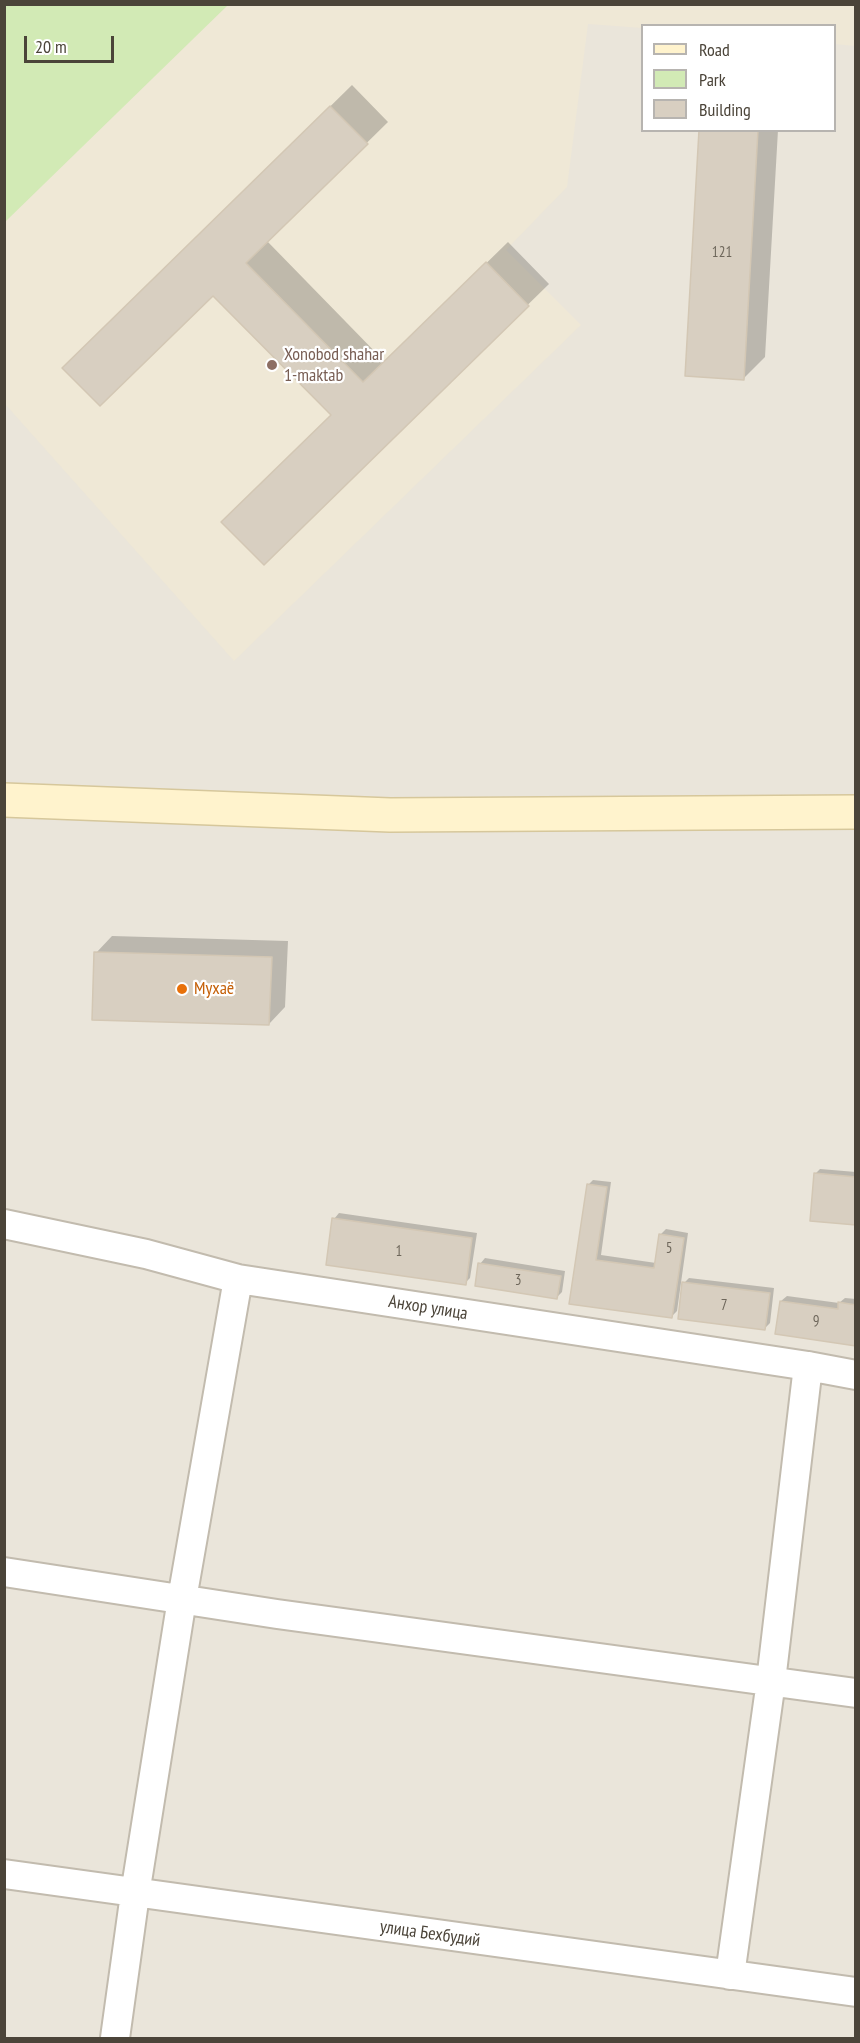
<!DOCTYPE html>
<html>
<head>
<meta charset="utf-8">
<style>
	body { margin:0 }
	#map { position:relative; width:860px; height:2043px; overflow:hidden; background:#f6f3ec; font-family:"PT Sans Narrow",sans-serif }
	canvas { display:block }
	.frame { position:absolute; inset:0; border:6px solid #4b4439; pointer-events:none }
	.legend { position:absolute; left:641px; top:24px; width:195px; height:108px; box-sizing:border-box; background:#fff; border:2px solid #b7b4b0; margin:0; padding:8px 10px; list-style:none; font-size:18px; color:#4b4439 }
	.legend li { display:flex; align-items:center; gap:12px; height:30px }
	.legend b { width:30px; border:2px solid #b7b4b0 }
	.scale { position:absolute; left:24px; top:36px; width:90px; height:27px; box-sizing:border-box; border:3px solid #4b4439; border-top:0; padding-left:8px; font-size:18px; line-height:21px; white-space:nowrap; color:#4b4439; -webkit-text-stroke:4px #fff; paint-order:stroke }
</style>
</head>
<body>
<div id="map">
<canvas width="860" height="2043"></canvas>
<div class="frame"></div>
<ul class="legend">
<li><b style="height:8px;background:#fff3cd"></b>Road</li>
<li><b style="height:16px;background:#d2eab5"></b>Park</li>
<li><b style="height:16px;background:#d8cfc1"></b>Building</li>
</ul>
<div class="scale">20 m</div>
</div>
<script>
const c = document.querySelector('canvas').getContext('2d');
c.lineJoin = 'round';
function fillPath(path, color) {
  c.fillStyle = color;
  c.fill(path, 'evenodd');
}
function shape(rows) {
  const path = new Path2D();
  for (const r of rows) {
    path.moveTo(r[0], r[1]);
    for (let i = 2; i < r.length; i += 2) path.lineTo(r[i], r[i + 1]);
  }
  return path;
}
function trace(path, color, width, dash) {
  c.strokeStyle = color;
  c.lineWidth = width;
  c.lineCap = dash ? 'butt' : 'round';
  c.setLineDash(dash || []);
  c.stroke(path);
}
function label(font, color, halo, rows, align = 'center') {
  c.font = font + ' "PT Sans Narrow",sans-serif';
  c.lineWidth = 4.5;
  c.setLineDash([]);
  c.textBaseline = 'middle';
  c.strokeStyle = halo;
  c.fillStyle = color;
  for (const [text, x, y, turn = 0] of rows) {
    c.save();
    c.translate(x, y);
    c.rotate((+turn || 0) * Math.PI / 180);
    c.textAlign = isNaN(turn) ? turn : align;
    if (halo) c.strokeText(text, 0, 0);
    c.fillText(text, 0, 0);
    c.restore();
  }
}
fillPath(shape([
	[5,5,855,5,855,2038,5,2038],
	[642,26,834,26,834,130,642,130]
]), '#eae5da');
fillPath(shape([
	[855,4,855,46,835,44,834,26,642,26,642,28,588,24,567,187,506,250,581,325,234,661,5,404,4,5]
]), '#efe8d6');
fillPath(shape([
	[5,4,228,4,228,5,5,222]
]), '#d2eab5');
fillPath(shape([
	[352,85,388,122,267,241,385,362,508,242,549,284,264,563,333,415,213,294,64,368],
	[700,130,778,130,765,357,744,378],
	[112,936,288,941,285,1007,269,1024,96,953],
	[820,1169,856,1172,856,1223,815,1174],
	[593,1180,611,1182,601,1255,656,1263,660,1235,666,1229,688,1233,677,1311,671,1317,571,1302,588,1185],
	[339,1213,477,1233,470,1278,465,1283,334,1219],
	[485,1258,565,1271,562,1292,557,1297,480,1264],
	[689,1278,774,1288,770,1323,765,1328,684,1283],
	[787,1296,839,1303,845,1298,856,1299,856,1344,781,1301]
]), '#0003');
const building = shape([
	[330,106,368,144,246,263,363,382,486,262,529,306,264,565,221,522,331,415,213,296,100,406,62,368,330,106],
	[699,130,758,130,744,380,685,376,699,130],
	[94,952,272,957,269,1025,92,1020,94,952],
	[814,1173,856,1177,856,1225,810,1221,814,1173],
	[587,1184,607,1187,596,1260,654,1268,659,1234,684,1238,672,1318,569,1304,587,1184],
	[332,1218,472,1238,466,1285,326,1265,332,1218],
	[478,1263,561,1276,557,1299,475,1286,478,1263],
	[682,1282,770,1293,765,1330,678,1319,682,1282],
	[780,1301,838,1309,838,1302,856,1305,856,1346,775,1334,780,1301]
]);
fillPath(building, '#d8cfc1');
trace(building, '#d3c7b4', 1.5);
const street = shape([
	[4,1224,146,1254,238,1279,808,1366,856,1375],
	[4,1572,277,1614,856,1693],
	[4,1874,856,1992],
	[730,1975,771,1681,808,1366],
	[115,2038,135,1894,182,1599,238,1279]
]);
const secondary = shape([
	[4,800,390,815,856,812]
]);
trace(street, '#c2bbae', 32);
trace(secondary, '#d6c79b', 36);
trace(street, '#fff', 28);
trace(secondary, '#fff3cd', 33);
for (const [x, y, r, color] of [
	[272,365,6,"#8d6e63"],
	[182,989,6,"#e8710a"]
]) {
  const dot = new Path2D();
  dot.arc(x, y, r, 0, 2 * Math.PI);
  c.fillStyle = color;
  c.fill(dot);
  trace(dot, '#fff', 2);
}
label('15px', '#6e675b', null, [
	["121",722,253],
	["5",669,1249],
	["1",399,1252],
	["3",518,1281],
	["7",724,1306],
	["9",816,1322]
]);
label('18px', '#785e54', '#fff', [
	["Xonobod shahar",284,355],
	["1-maktab",284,376]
], 'left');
label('18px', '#c56008', '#fff', [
	["Мухаё",194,989]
], 'left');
label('18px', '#4b4439', '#fff', [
	["Анхор улица",428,1308,9],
	["улица Бехбудий",430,1934,8]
]);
</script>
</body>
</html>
